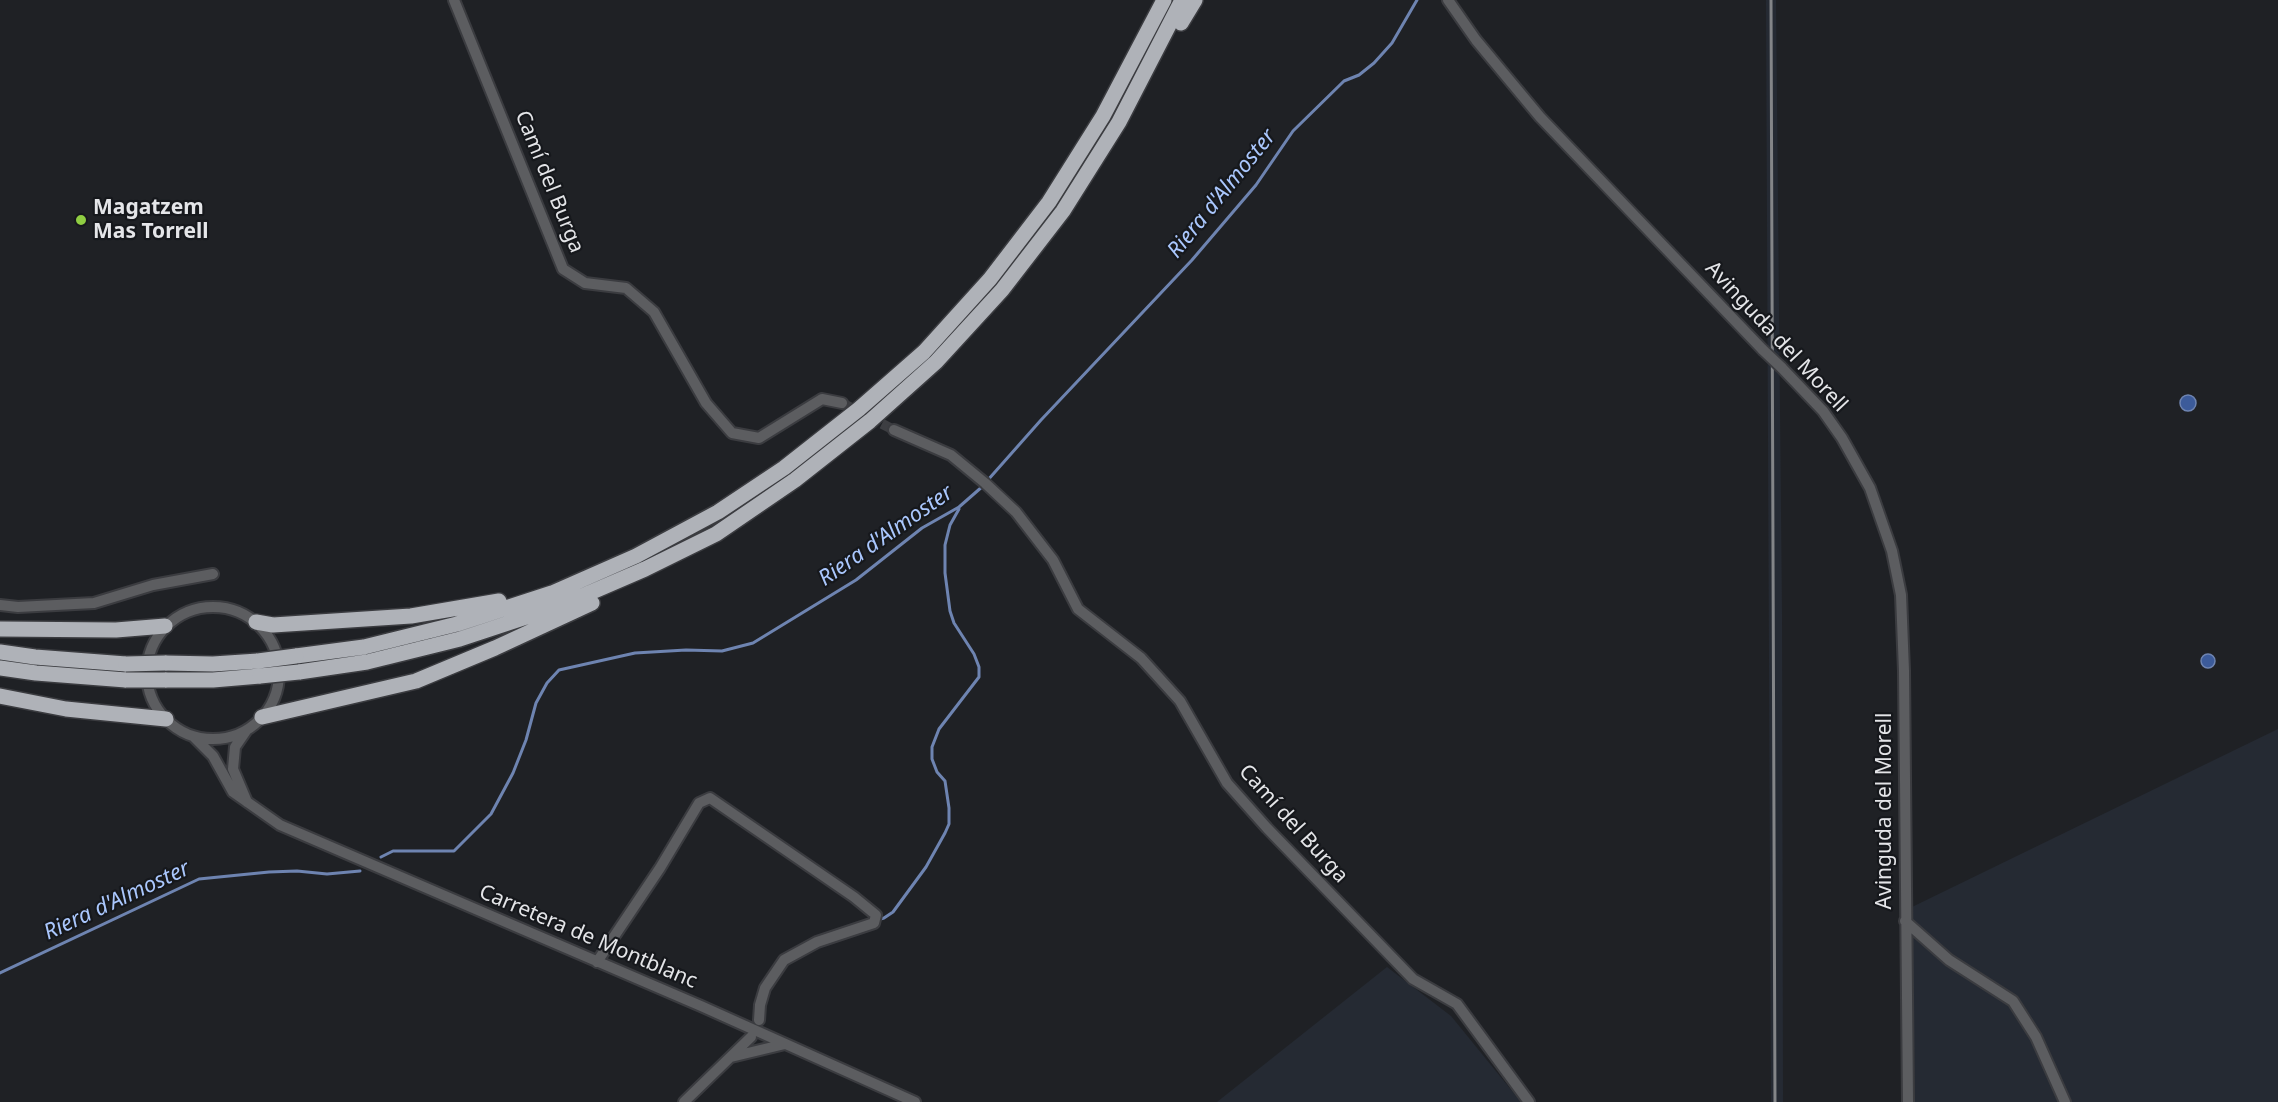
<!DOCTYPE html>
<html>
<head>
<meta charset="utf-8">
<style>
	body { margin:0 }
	canvas { display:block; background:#1f2125 }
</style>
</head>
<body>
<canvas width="2278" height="1102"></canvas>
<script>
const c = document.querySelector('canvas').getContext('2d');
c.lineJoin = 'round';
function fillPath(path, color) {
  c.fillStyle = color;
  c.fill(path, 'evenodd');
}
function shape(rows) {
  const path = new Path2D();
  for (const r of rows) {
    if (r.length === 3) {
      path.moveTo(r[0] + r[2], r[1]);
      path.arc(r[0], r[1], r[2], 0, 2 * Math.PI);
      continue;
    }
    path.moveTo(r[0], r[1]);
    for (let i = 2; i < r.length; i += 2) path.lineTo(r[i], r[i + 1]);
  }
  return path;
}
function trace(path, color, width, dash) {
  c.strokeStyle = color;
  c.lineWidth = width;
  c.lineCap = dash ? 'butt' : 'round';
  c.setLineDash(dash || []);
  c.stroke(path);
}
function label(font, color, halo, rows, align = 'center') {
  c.font = font + ' "Noto Sans",sans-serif';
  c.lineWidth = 4.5;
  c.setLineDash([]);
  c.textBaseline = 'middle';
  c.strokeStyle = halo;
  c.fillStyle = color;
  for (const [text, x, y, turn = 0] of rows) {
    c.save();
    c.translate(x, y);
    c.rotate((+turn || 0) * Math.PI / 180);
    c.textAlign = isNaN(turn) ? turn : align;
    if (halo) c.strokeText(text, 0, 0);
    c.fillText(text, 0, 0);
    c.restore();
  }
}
fillPath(shape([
	[1766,0,1776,0,1782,614,1783,1102,1771,1102],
	[2278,729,2278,1102,1915,1102,1912,907],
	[1387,967,1451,1016,1521,1102,1217,1102]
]), '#252a33');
const water = shape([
	[2188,403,8],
	[2208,661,7]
]);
fillPath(water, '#3c5b9a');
trace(water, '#6e84b1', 1.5);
trace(shape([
	[987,481,1041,420,1192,260,1256,185,1293,131,1344,81,1359,75,1374,63,1392,43,1417,0],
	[381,857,393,851,454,851,491,814,513,773,526,740,536,703,547,683,559,670,635,653,686,650,722,651,753,643,856,580,922,528,959,507,983,486],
	[877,920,884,918,893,912,926,867,945,833,949,824,949,808,945,781,937,772,932,759,932,747,939,729,979,677,979,667,974,654,954,623,950,611,945,573,945,545,950,525,959,509],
	[0,973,199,879,269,872,297,871,327,874,360,871]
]), '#6e84b1', 3);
trace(shape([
	[842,403,894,430]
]), '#3d3e42', 10, [10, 5]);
const minor = shape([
	[454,0,563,269,585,283,626,288,654,312,706,403,732,433,759,438,822,399,842,403],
	[1448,0,1476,40,1540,117,1763,350],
	[1781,367,1823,411,1842,438,1870,488,1892,551,1901,595,1904,671,1908,1102],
	[894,430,951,455,985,483,1016,512,1053,560,1078,609,1141,658,1180,701,1227,783,1267,828,1413,979,1457,1004,1529,1102],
	[0,605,18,607,94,603,153,585,213,574],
	[213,673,66],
	[246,731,235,747,233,769,247,802],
	[194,737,213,756,233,792,280,825,701,1006,915,1102],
	[1905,921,1949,960,2013,1001,2036,1037,2065,1102],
	[597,962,660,868,699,803,710,798,854,897,876,915,874,923,817,942,784,960,765,988,760,1005,759,1020],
	[731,1057,785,1044],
	[684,1102,751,1037]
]);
const highway = shape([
	[1181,23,1195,0],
	[256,622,273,625,411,616,499,601],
	[0,629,116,630,165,626],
	[0,652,35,657,126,664],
	[296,656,364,647,457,624,552,593,636,556,718,512,784,468,859,409,924,352,990,279,1049,202,1103,116,1164,0],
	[165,663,213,664,258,661],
	[0,668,36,673,126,680],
	[299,672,367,662,460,639,557,607,645,569,716,534,795,480,870,421,936,362,1002,290,1063,211,1119,122,1182,0],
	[165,680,213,680,260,676],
	[0,696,66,709,166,719],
	[262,717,416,681,495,648,592,603]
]);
trace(minor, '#3b3c40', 14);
trace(highway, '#3b3c40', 18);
trace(minor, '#5c5d60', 10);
trace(highway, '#afb2b8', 15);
trace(shape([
	[1771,0,1775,1102]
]), '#838588', 3);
const minorBridge = shape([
	[1763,350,1781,367]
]);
const highwayBridge = shape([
	[258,661,296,656],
	[126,664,165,663],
	[260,676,299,672],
	[126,680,165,680]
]);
trace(minorBridge, '#3b3c40', 14, []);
trace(highwayBridge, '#3b3c40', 18, []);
trace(minorBridge, '#5c5d60', 10);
trace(highwayBridge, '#afb2b8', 15);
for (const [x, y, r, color] of [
	[81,220,6,"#8fcd42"]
]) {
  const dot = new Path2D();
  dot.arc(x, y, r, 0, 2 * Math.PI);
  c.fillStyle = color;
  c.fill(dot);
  trace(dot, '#16181c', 2);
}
label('21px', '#e4e5e8', '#16181c', [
	["Camí del Burga",549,182,68],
	["Avinguda del Morell",1776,337,47],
	["Avinguda del Morell",1885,811,-90],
	["Camí del Burga",1293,824,48],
	["Carretera de Montblanc",588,937,23]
]);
label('bold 21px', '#e4e5e8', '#16181c', [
	["Magatzem",93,208],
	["Mas Torrell",93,232]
], 'left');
label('italic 22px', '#aac7fd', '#16181c', [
	["Riera d'Almoster",1222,194,-51],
	["Riera d'Almoster",886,536,-35],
	["Riera d'Almoster",117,901,-25]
]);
</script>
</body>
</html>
